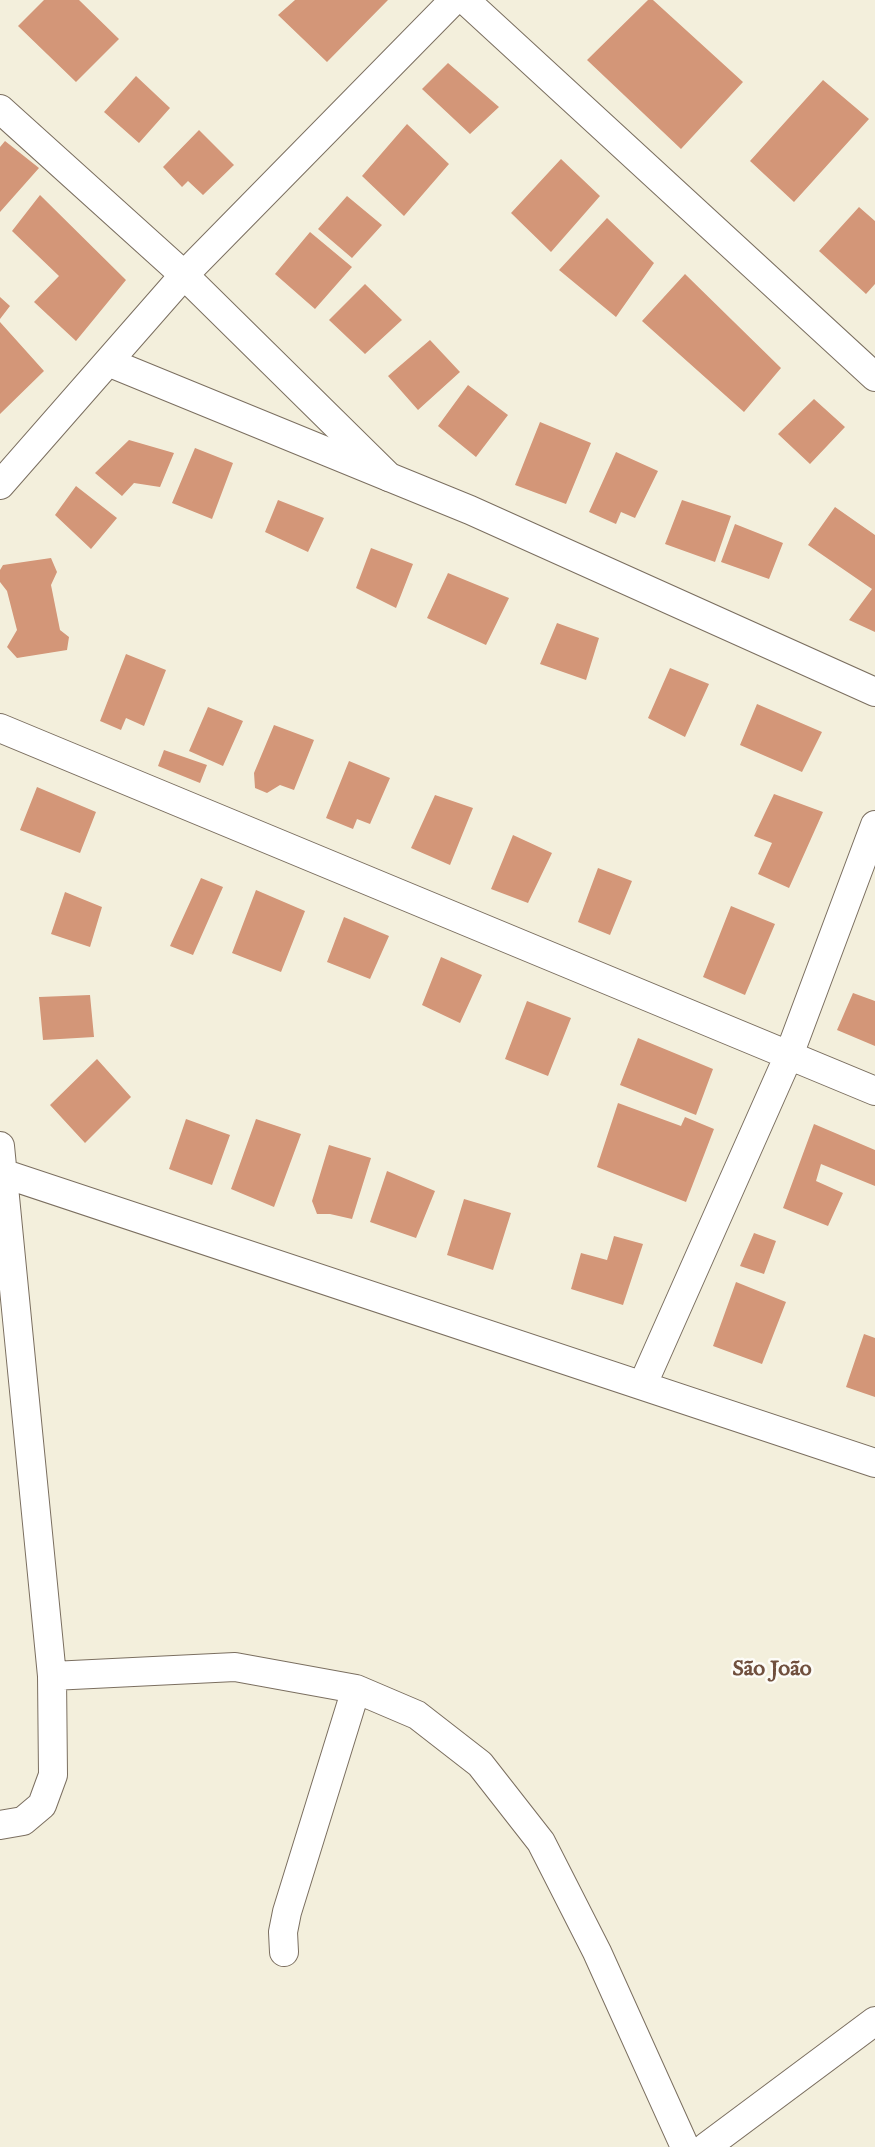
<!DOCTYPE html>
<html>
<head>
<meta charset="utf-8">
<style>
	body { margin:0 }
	canvas { display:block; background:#f3efdc }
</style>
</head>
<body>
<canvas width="875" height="2147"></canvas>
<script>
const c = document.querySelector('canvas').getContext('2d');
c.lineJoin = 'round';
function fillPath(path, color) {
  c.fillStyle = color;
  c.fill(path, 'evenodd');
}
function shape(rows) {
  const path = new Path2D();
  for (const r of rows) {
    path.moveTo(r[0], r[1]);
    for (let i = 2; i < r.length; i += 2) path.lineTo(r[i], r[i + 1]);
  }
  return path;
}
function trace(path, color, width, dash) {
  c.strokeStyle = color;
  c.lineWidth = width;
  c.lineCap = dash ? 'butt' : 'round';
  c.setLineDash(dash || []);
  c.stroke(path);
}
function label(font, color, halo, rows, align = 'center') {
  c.font = font + ' "IM FELL English",serif';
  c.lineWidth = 5;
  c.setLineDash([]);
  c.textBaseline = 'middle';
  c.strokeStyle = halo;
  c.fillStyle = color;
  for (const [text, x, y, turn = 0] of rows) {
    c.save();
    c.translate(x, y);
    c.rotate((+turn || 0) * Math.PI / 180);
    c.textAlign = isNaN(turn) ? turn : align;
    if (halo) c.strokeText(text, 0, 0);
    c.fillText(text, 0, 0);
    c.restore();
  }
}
fillPath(shape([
	[44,0,79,0,119,39,76,82,18,26],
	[295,0,388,0,327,62,278,15],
	[648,0,653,0,743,82,681,149,587,60],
	[448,63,499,107,470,134,422,89],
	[136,76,170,108,139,143,104,112],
	[823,80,869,119,794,202,750,161],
	[407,124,449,164,404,216,362,176],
	[199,130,234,165,203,195,188,181,182,187,163,167],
	[5,141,39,168,0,212,0,147],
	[561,159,600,196,551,252,511,213],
	[40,195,126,280,76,341,34,302,59,276,12,231],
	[347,196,382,225,352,258,318,229],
	[859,207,875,221,875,284,866,294,819,251],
	[607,218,654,263,616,317,559,270],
	[310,232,352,267,315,309,275,274],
	[685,274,781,368,744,412,642,321],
	[365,284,402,320,365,354,329,320],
	[0,297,10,306,0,319],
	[0,322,44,371,0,414],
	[430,340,460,372,418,410,388,376],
	[468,385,508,415,476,457,438,426],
	[814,399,845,427,810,464,778,434],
	[540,422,591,443,566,504,515,485],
	[129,440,174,453,160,487,134,483,122,496,95,473],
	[195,448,233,463,212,519,172,503],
	[616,452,658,471,635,518,621,512,616,524,589,512],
	[76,486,117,518,91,549,55,515],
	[278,500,324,518,308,552,265,532],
	[682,500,731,516,715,562,665,544],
	[835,507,875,535,875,632,849,620,872,589,808,545],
	[735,524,783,543,769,579,721,562],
	[371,548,413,564,396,608,356,588],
	[51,558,57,572,51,585,60,630,69,637,67,650,17,658,7,647,17,630,7,591,0,582,0,570,3,565],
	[448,573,509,598,486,645,427,618],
	[557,623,599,638,586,680,540,664],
	[126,654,166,670,144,726,126,718,121,730,100,721],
	[670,668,709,684,685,737,648,718],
	[757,704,822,732,802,772,740,745],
	[208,707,243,721,223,766,189,751],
	[274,725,314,740,294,790,280,785,267,793,255,788,254,773],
	[164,750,207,765,200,783,158,766],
	[349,761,390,778,370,824,357,819,353,829,326,818],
	[37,787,96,812,80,853,20,830],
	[774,794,823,812,789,888,758,874,772,843,754,836],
	[435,795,473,808,450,865,411,848],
	[513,835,552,853,528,903,491,889],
	[598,868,632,881,610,935,578,922],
	[201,878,223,887,193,955,170,946],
	[256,890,305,911,281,972,232,953],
	[65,892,102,907,90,947,51,934],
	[731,906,775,924,745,995,703,977],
	[344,917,389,936,370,979,327,962],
	[441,957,482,975,460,1023,422,1005],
	[853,993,875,1001,875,1046,837,1030],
	[90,995,94,1037,43,1040,39,997],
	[527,1001,571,1018,548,1076,505,1059],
	[638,1038,713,1069,696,1115,620,1085],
	[97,1059,131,1097,85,1143,50,1105],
	[618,1103,681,1126,685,1117,714,1129,686,1202,597,1167],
	[186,1119,230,1135,212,1185,169,1169],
	[256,1119,301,1134,274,1207,231,1189],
	[814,1124,875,1150,875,1186,821,1164,816,1181,843,1193,828,1226,783,1208],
	[329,1145,371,1158,352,1219,330,1214,317,1214,312,1201],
	[387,1171,435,1191,416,1238,370,1222],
	[464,1199,511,1213,493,1270,447,1255],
	[754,1233,776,1241,764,1274,740,1266],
	[614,1236,643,1244,623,1305,571,1289,581,1253,607,1260],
	[736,1282,786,1302,762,1364,713,1346],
	[864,1334,875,1338,875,1397,846,1387]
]), '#d39678');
const street = shape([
	[465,0,875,377],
	[108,362,389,477],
	[0,485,184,275,454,0],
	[0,728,875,1091],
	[0,1146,52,1676,53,1775,42,1805,23,1821,0,1825],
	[2,1173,875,1463],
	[643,1384,789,1055,875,825],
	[52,1676,235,1667,356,1689,417,1715,480,1764,541,1842,597,1952,685,2147],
	[284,1952,283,1932,287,1912,356,1689],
	[706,2147,875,2021]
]);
const secondary = shape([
	[0,109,184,275,389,477,470,510,875,692]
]);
trace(street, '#7b6f60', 30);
trace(secondary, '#7b6f60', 30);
trace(street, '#fff', 28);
trace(secondary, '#fff', 28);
label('bold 22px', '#70503e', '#fdfcf7', [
	["São João",772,1670]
]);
</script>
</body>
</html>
